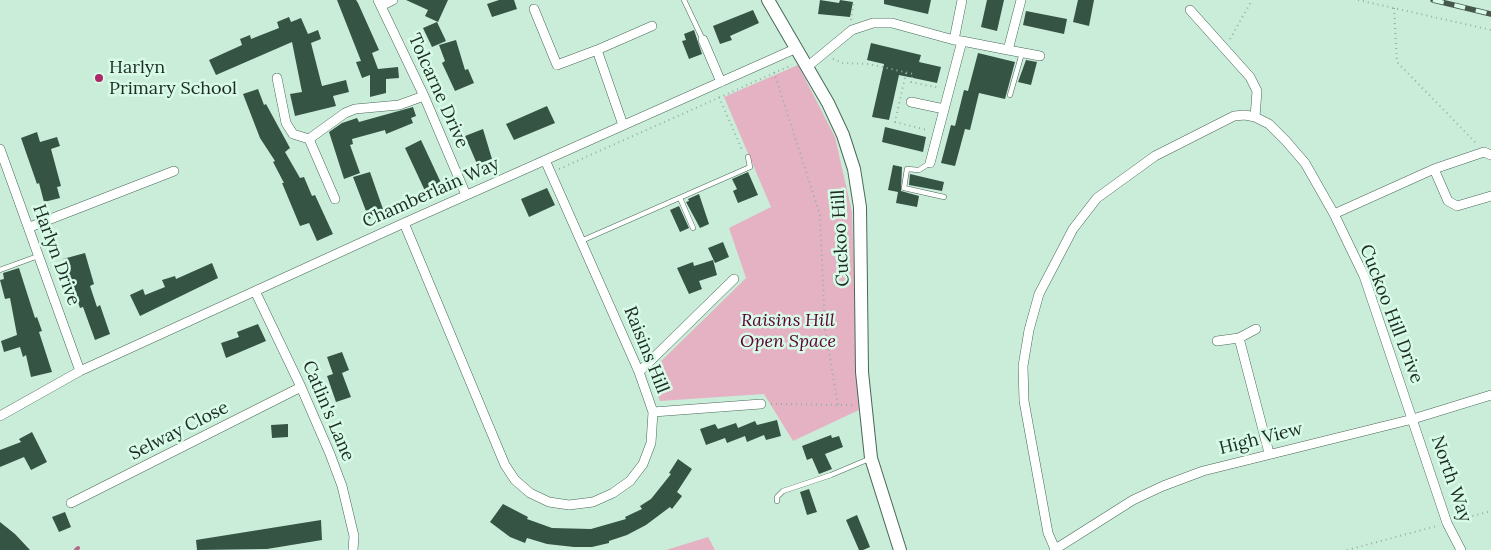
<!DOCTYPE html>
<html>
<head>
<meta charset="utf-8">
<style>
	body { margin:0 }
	canvas { display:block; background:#caedda }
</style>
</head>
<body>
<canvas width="1491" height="550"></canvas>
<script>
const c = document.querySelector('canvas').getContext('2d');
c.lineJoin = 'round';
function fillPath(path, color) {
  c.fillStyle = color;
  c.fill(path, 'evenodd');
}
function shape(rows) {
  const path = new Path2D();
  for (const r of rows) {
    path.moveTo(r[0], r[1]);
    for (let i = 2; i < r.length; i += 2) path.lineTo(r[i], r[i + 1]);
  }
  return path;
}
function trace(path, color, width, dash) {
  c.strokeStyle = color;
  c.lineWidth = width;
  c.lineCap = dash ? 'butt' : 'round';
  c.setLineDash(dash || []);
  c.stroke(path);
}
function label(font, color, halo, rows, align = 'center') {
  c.font = font + ' Lora,serif';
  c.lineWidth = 5;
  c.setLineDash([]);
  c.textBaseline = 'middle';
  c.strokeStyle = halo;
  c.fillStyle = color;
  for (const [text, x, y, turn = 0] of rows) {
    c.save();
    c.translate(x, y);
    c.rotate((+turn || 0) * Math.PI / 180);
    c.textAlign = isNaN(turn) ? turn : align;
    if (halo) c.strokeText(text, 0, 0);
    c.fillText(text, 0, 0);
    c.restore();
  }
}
fillPath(shape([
	[798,65,835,137,852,212,859,410,793,441,764,394,660,401,648,374,746,278,729,228,771,207,724,97],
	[708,537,715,550,666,550]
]), '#e5b2c4');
trace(shape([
	[76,550,78,548]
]), '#b56c89', 4);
fillPath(shape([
	[337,0,356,0,358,3,379,50,372,53,378,69,398,67,399,78,386,79,386,93,370,97,370,75,362,78,356,62,361,61],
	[406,0,448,0,438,22,425,16,428,10],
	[499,0,514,0,517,9,492,17,487,4],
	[820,0,839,3,840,0,853,2,850,17,818,14],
	[884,0,931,0,928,14,884,4],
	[987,0,1004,0,997,31,981,27],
	[1078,0,1094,0,1089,26,1073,22],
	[753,10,759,23,730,36,732,40,720,44,713,26],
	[1026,11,1067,19,1064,34,1023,25],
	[289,17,291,22,301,18,308,34,318,30,321,39,311,43,322,86,346,80,349,92,333,96,336,106,295,116,290,94,302,92,292,42,216,75,209,60,242,45,240,39,250,35,251,39,279,28,277,22],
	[437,22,446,41,432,47,423,28],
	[694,30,702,54,689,59,682,41,686,40,684,34],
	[456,40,465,70,468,69,474,83,455,91,442,63,445,61,439,45],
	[871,43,921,55,919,62,941,67,937,83,899,75,889,120,872,117,884,64,867,60],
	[978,53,1015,62,1005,99,979,93,970,130,965,129,955,166,941,163,951,125,955,126,964,90,968,91],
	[1026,60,1037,62,1031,85,1018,82],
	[258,89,264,105,266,104,290,148,285,152,300,178,304,177,312,196,315,195,333,234,317,241,309,223,300,226,282,183,284,183,273,162,275,161,260,138,243,94],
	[547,106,555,123,514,140,506,124],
	[413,107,416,116,411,118,413,123,386,134,385,130,352,139,353,144,350,145,360,173,344,179,329,132,342,123,357,118,359,122],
	[885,127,926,137,923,152,882,142],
	[483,129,492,159,477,164,465,136],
	[37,132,40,142,57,137,60,146,51,149,61,186,57,187,60,198,44,202,39,183,37,184,21,138],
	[421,140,442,185,426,193,405,148],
	[893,165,902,167,901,191,919,196,917,207,896,203,898,192,888,190],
	[370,172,384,212,369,219,353,177],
	[748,172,758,195,738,203,733,191,737,189,732,179],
	[910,174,944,182,942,191,909,185],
	[547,188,555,205,529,217,521,199],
	[699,194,709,224,700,228,686,202,689,201,688,199],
	[679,206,689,228,680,232,670,210],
	[723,242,729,257,715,263,708,248],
	[85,253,94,284,90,286,97,307,100,305,110,334,95,340,83,307,80,308,63,259],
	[713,260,717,275,699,281,702,289,689,294,677,268,693,262,694,266],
	[212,263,218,278,140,316,130,295,143,289,145,295,165,287,162,280,175,276,176,279],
	[19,268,35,318,37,317,42,331,39,332,52,372,31,377,26,355,23,357,20,347,4,352,1,341,17,335,10,298,5,299,0,280,4,279,3,273],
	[258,324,266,341,226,358,221,343,239,337,237,332],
	[342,352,349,370,342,373,351,397,336,402,327,376,333,374,327,357],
	[777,420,781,436,766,440,764,435,747,442,745,436,727,443,725,438,706,445,700,429,715,424,718,429,736,423,738,428,755,421,757,425],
	[288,424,288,437,272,438,271,425],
	[32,432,47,462,31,470,24,457,0,467,0,450,21,442,19,439],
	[831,435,832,438,839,436,843,447,825,454,832,469,819,474,812,458,807,460,802,446],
	[678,459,692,469,677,492,682,496,672,509,670,507,646,525,627,535,609,541,609,543,592,547,574,547,547,544,527,538,525,543,510,537,490,522,503,504,528,517,527,519,552,528,591,529,626,519,625,517,642,509,640,506,651,499,671,474,669,473],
	[809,489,817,512,807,515,800,492],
	[65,512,71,527,59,532,52,517],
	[857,515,870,547,863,550,859,550,846,520],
	[321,520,322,540,267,549,197,550,196,540],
	[0,522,15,534,30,550,0,550]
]), '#355444');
const lane = shape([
	[684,0,703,40],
	[1010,95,1022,53],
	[930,163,919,170,907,169,904,188,944,197],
	[680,198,693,228],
	[581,241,750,167,748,157],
	[0,270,38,256],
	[777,501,777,497,783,491,831,475,869,459]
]);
const street = shape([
	[378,0,424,96,466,195],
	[381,6,393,0],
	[534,9,557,65,597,50,623,125],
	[1190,10,1250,77,1257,91,1255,117],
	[703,40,721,82],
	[962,41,1008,50,1021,0],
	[597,50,652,26],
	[1008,50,1040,56],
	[807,67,852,30,873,23,892,23,954,40,962,0],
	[277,78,286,123,293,134,309,139],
	[911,102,944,109],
	[0,149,80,371],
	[930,163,962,41,954,40],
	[1434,169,1448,201,1457,206,1491,196],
	[335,199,309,139,345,113,355,109,399,105,424,96],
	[1334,214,1434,169,1484,152,1491,155],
	[404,223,505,465,515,480,530,493,549,502,569,505,593,502,613,493,630,481,643,464,651,443,653,412,639,372,545,160],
	[30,227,174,171],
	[255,291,301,387,330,454,342,486,354,536,353,550],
	[1239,338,1269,453],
	[1217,341,1239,338,1256,329],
	[639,372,734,279],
	[653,412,761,404],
	[0,416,80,371,404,223,797,48],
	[71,503,301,387],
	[1055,549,1048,533,1024,401,1023,366,1029,330,1039,294,1073,229,1097,198,1155,156,1234,116,1245,115,1255,117,1269,124,1286,141,1305,163,1334,214,1364,276,1447,523,1461,550],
	[1054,550,1133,500,1163,486,1203,471,1413,419,1491,395]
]);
const secondary = shape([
	[768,0,828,103,843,135,854,169,860,207,862,372,871,458,900,550]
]);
trace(lane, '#486857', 5.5);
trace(street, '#486857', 10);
trace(secondary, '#486857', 14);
trace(shape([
	[1358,0,1491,30],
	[1394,8,1397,62,1476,143],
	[851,20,854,0],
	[1230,39,1252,0],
	[833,59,842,63,869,64,913,74,911,82,940,88],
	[774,72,820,215,825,329,838,405],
	[906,73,895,122,927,130],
	[719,97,743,152],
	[559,169,792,65],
	[771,404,854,405],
	[1458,520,1491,511],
	[1347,550,1437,526]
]), '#94b0a1', 2, [1, 4]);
trace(lane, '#fff', 4.5);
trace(street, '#fff', 9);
trace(secondary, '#fff', 12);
const rail = shape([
	[1433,0,1491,14]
]);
trace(rail, '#46584e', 5.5);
trace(rail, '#d7fbe7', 4, [11]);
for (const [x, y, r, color] of [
	[99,78,5,"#ae276a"]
]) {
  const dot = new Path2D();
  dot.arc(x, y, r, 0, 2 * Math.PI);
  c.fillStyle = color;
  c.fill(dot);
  trace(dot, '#d7fbe7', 2);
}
label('18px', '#1e2b24', '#d7fbe7', [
	["Harlyn",109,68],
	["Primary School",109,89]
], 'left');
label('18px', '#1e2b24', '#d7fbe7', [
	["Tolcarne Drive",438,91,66],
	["Chamberlain Way",431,193,-24],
	["Cuckoo Hill",841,238,-93],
	["Harlyn Drive",56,255,70],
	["Cuckoo Hill Drive",1391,314,69],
	["Raisins Hill",646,350,68],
	["Catlin's Lane",328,411,67],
	["Selway Close",179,431,-27],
	["High View",1261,439,-14],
	["North Way",1451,479,71]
]);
label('italic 18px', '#5f0135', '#d7fbe7', [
	["Raisins Hill",788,321],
	["Open Space",788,342]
]);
</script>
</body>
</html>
